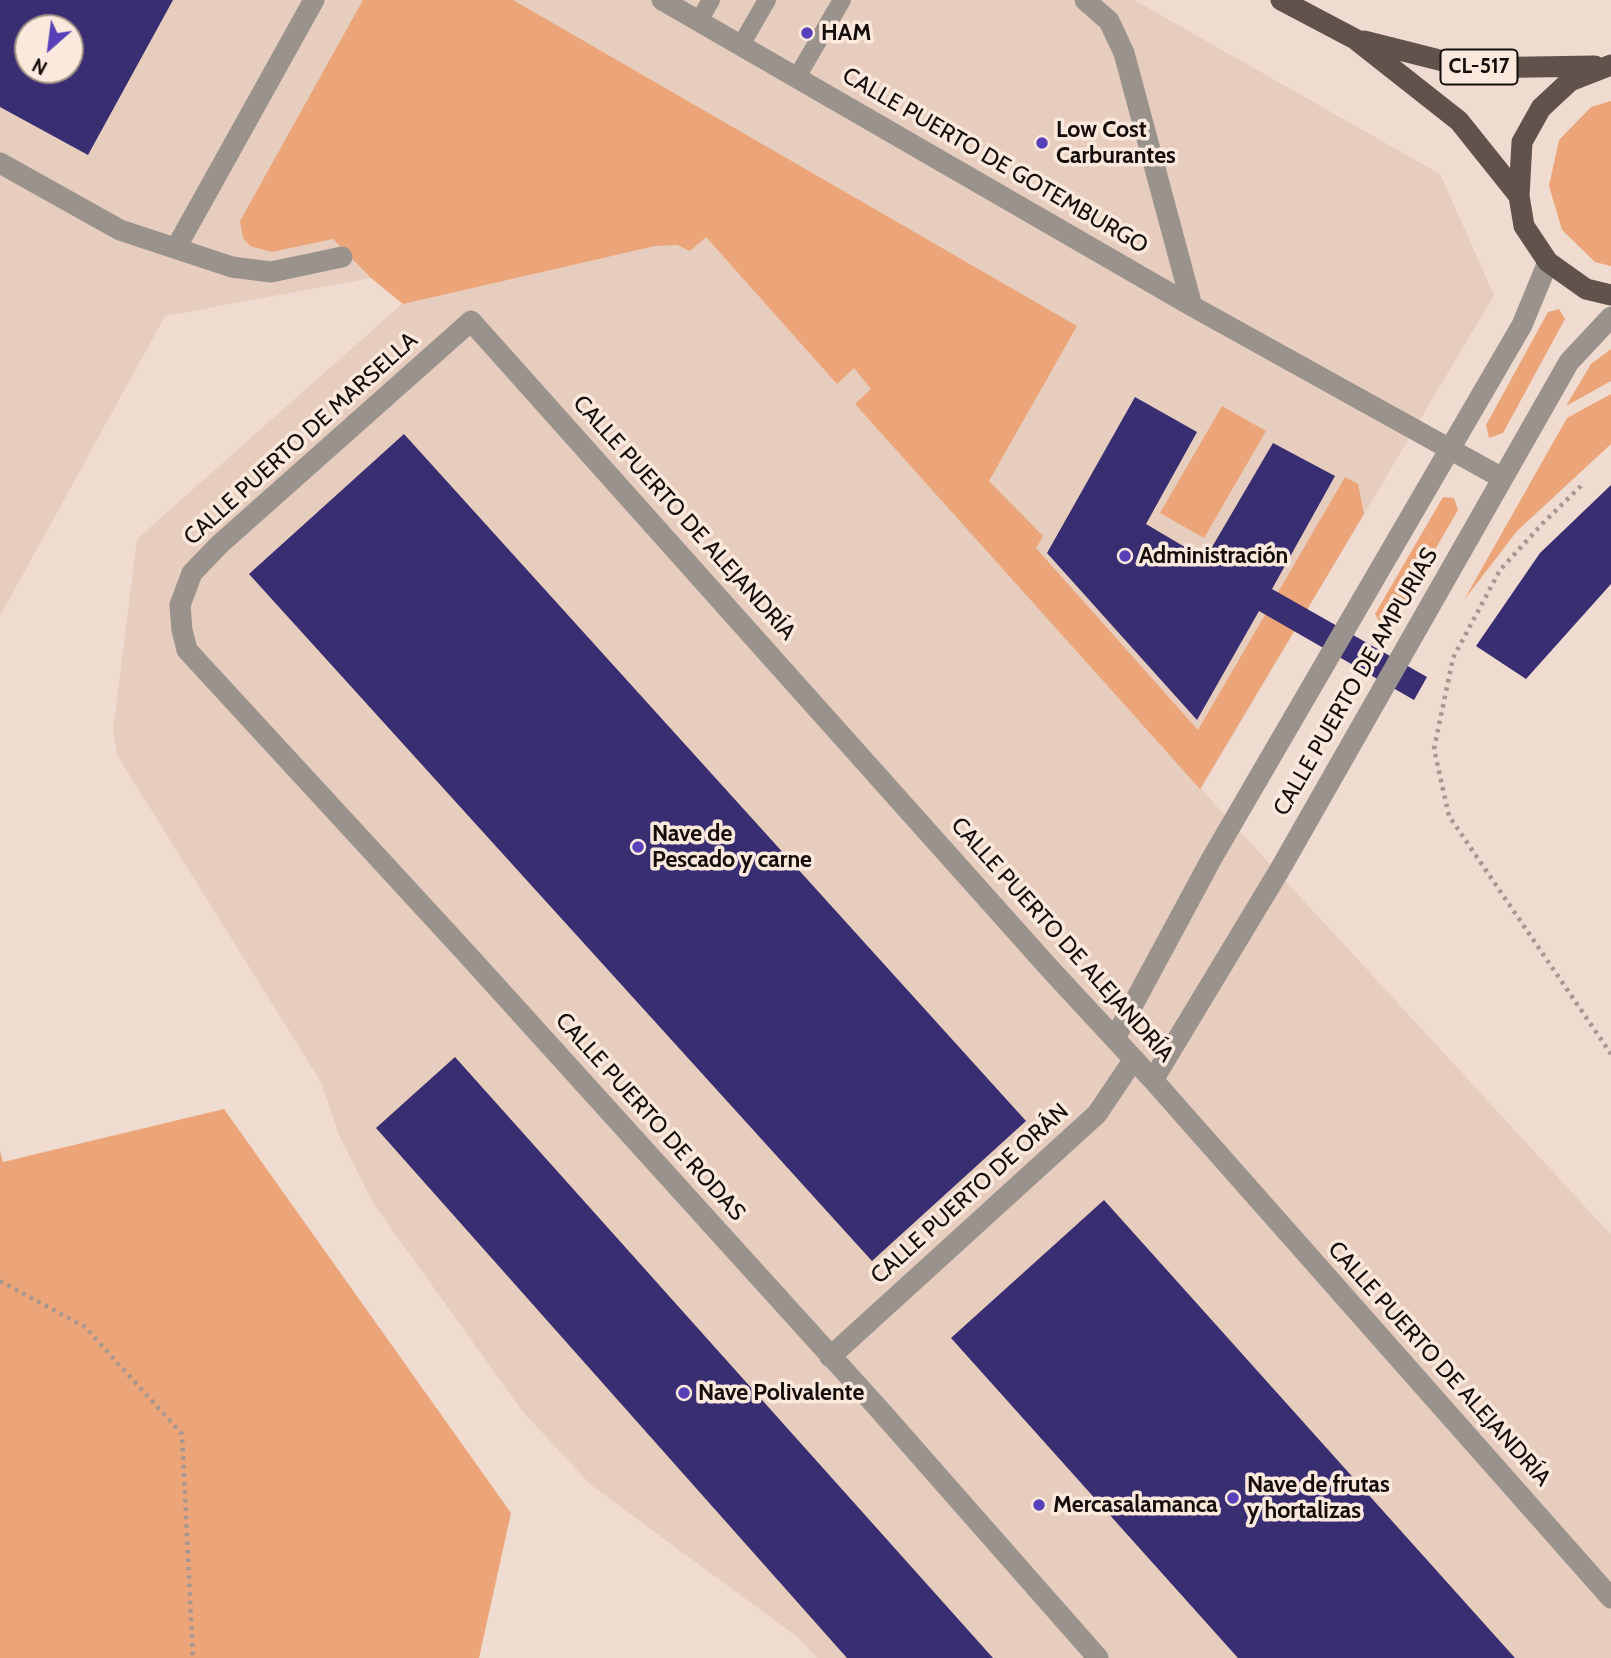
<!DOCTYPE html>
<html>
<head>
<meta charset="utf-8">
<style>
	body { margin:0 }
	#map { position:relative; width:1611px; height:1658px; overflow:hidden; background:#efdbd0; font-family:Cabin,sans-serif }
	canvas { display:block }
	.north { position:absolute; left:14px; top:14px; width:70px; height:70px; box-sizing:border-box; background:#fce9dd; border:2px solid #9f9188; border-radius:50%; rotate:208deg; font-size:19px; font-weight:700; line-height:28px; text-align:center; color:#130c09 }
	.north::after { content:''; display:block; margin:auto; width:24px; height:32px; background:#5740b8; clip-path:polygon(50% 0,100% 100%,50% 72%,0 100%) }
</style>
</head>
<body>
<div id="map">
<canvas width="1611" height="1658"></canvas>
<div class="north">N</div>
</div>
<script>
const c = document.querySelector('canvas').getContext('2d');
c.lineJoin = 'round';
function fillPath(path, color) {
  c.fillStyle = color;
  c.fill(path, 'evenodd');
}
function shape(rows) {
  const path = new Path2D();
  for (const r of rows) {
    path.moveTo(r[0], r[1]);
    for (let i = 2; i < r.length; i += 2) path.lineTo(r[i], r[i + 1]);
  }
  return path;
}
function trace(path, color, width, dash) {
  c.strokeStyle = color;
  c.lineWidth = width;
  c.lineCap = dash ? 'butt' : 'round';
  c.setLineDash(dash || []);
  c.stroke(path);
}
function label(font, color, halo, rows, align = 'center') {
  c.font = font + ' Cabin,sans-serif';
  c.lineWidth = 7;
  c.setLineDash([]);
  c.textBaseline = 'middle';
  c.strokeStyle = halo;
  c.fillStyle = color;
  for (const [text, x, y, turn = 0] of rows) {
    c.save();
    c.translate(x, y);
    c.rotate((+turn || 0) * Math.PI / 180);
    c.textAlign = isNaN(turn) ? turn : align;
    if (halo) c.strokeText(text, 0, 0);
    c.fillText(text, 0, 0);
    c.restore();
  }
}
fillPath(shape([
	[0,0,1134,0,1440,174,1494,295,1201,789,1611,1235,1611,1658,817,1658,800,1639,591,1485,523,1412,373,1203,339,1135,321,1082,117,755,113,731,137,539,403,303,371,278,165,316,0,616],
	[28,28,70,28,70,70,28,70]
]), '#e7cdbd');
fillPath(shape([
	[363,0,513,0,1077,326,989,481,1043,536,1036,548,1198,730,1345,477,1358,484,1364,514,1200,789,855,404,871,389,854,368,837,384,706,237,690,251,677,245,655,246,403,304,371,278,333,239,272,252,250,246,243,238,240,221],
	[1611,101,1611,266,1595,262,1562,230,1549,186,1559,140,1591,107],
	[1559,309,1565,319,1503,433,1489,438,1486,425,1548,312],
	[1611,349,1611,381,1566,406,1591,364],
	[1611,394,1611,444,1517,531,1464,600,1567,418],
	[1222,406,1266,431,1204,538,1160,513],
	[1443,497,1454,498,1458,510,1393,622,1381,625,1375,614],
	[224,1109,511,1513,479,1658,0,1658,0,1151,3,1162]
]), '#eca578');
fillPath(shape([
	[0,0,173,0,88,155,0,107],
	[28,28,70,28,70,70,28,70],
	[1135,397,1197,432,1146,524,1205,559,1273,443,1335,476,1272,589,1427,677,1414,700,1259,611,1197,720,1047,553],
	[404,434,1026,1121,872,1261,249,574],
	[1611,485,1611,584,1526,679,1476,646,1540,553],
	[455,1057,993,1658,847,1658,376,1128],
	[1104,1200,1515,1658,1238,1658,951,1338]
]), '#382e71');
trace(shape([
	[1581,486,1543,523,1500,570,1453,658,1434,749,1449,816,1611,1054],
	[0,1281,85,1327,182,1434,193,1658]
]), '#a7978f', 4.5, [3.5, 5]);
trace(shape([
	[699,21,711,0],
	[741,45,767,0],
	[797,77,842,0]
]), '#9a928d', 18);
trace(shape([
	[662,0,1192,306,1502,478],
	[1085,0,1109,21,1124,53,1192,306],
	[0,163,120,230,232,267,271,272,342,257],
	[176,248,314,0],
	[1115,1038,1212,858,1522,325,1548,262],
	[1153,1080,1279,871,1569,362,1611,317],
	[830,1357,1097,1114,1134,1059],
	[1098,1658,878,1408,466,953,187,650,182,630,180,605,192,573,220,544,471,321,1051,970,1153,1080,1611,1598]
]), '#9a928d', 21);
trace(shape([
	[1281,0,1355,39,1459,121,1519,196],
	[1364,41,1471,68,1595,66],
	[1611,65,1570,81,1541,108,1522,142,1519,196,1524,226,1548,262,1586,289,1611,295]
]), '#61534b', 21);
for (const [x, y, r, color] of [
	[807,33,7,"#5740b8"],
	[1042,143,7,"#5740b8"],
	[1125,556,7,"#5740b8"],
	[638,847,7,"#5740b8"],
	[684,1393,7,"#5740b8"],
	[1233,1498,7,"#5740b8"],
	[1039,1505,7,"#5740b8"]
]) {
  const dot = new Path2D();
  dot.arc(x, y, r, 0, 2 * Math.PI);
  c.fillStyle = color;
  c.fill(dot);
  trace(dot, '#fce9dd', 2.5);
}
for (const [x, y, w] of [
	[1479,67,77]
]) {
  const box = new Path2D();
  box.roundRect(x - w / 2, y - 17.5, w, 35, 5);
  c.fillStyle = '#fce9dd';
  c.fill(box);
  trace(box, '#130c09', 2);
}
label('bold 21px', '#130c09', null, [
	["CL-517",1479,67]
]);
label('bold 23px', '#130c09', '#fce9dd', [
	["HAM",821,33],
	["Low Cost",1056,130],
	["Carburantes",1056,156],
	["Administración",1139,556],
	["Nave de",652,834],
	["Pescado y carne",652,860],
	["Nave Polivalente",698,1393],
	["Nave de frutas",1247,1485],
	["y hortalizas",1247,1511],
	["Mercasalamanca",1053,1505]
], 'left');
label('23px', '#130c09', '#fce9dd', [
	["CALLE PUERTO DE GOTEMBURGO",995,161,30],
	["CALLE PUERTO DE MARSELLA",301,439,-42],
	["CALLE PUERTO DE ALEJANDRÍA",684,518,48],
	["CALLE PUERTO DE AMPURIAS",1356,682,-60],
	["CALLE PUERTO DE ALEJANDRÍA",1062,940,48],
	["CALLE PUERTO DE RODAS",650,1117,48],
	["CALLE PUERTO DE ORÁN",970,1194,-42],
	["CALLE PUERTO DE ALEJANDRÍA",1439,1364,48]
]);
</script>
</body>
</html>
